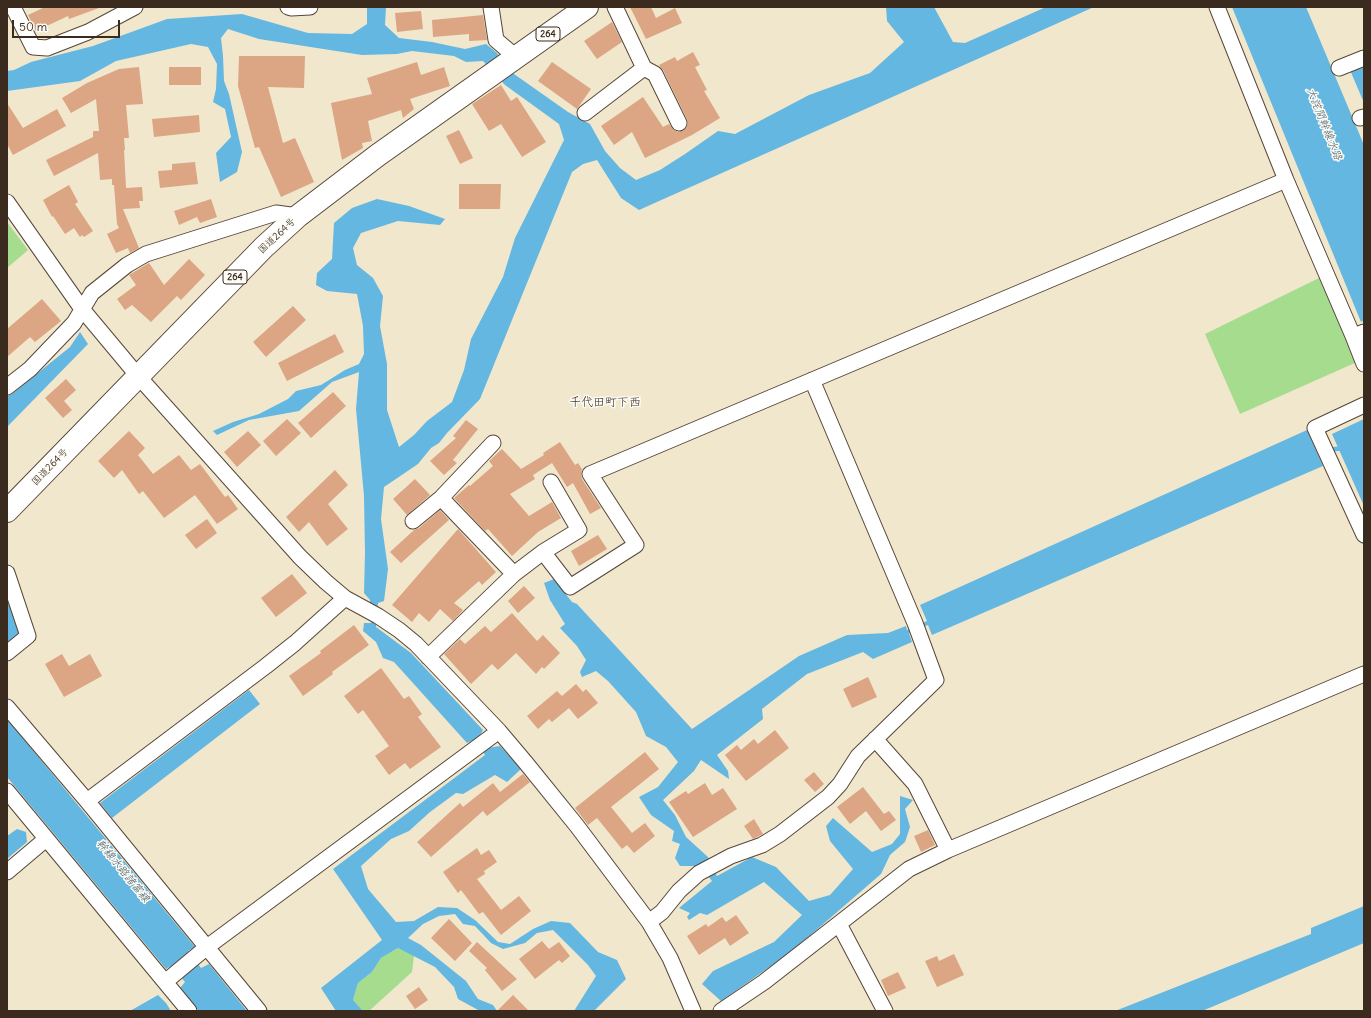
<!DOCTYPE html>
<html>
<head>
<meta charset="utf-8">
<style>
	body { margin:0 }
	#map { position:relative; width:1371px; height:1018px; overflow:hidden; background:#f1e7cd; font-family:Delius,sans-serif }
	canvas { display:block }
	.frame { position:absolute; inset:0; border:8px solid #3b2a1e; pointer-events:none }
	.scale { position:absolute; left:12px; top:20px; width:108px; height:18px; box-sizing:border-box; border:2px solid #3b2a1e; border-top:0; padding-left:5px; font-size:12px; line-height:14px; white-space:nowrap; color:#3b2a1e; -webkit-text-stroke:3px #fdfcf7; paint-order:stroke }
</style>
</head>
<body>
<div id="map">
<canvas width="1371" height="1018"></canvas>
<div class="frame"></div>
<div class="scale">50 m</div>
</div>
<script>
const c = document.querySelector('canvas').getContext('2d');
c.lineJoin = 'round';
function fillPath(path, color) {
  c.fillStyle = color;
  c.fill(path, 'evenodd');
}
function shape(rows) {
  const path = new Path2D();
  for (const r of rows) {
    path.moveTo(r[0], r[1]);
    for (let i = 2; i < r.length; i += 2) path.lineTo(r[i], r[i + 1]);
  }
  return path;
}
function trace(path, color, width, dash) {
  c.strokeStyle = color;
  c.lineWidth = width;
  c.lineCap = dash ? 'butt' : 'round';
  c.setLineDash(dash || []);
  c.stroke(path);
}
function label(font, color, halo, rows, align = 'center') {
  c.font = font + ' Delius,"Klee One",sans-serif';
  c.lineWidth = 3;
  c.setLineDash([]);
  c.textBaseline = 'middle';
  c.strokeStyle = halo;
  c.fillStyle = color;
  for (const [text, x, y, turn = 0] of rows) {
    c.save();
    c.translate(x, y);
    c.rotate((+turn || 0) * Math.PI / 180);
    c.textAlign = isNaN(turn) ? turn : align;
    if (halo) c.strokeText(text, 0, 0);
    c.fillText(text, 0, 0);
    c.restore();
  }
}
fillPath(shape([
	[7,222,28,250,7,268],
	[1323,276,1357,362,1240,414,1205,334],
	[398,948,414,955,412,972,369,1011,363,1011,353,1000,358,983,372,972,381,958]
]), '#a5dc8d');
fillPath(shape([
	[367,7,386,7,385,25,399,38,432,42,465,49,486,44,497,53,514,74,568,112,590,124,605,151,620,168,636,180,660,170,685,154,718,131,735,134,809,95,870,73,904,42,887,21,886,7,934,7,953,42,965,43,1046,7,1094,7,639,210,621,198,597,160,583,164,572,172,480,399,447,433,439,443,431,448,418,464,384,487,381,519,388,569,384,601,378,603,376,627,411,653,483,730,479,737,487,748,500,746,521,769,507,782,495,775,463,794,456,793,430,812,409,831,391,839,361,866,368,889,396,922,414,921,438,907,457,908,475,920,498,942,510,944,533,929,551,921,570,923,598,952,617,960,626,979,594,1011,574,1011,596,976,588,965,553,930,537,933,525,943,503,949,491,943,475,926,463,924,455,914,439,916,423,924,408,938,421,945,466,981,478,999,493,1005,497,1011,480,1011,458,999,454,987,435,967,398,948,381,958,372,972,358,983,353,1000,363,1011,336,1011,321,988,382,940,333,869,485,755,474,740,467,743,394,662,383,658,376,642,363,631,364,623,371,623,370,600,364,593,365,553,364,496,356,409,359,372,332,382,299,411,249,420,217,435,213,431,233,422,259,414,288,399,296,391,321,385,345,370,359,364,364,354,363,326,357,294,327,291,316,285,317,273,332,259,334,223,352,208,377,199,409,206,445,219,440,225,398,221,361,233,353,248,357,265,373,278,383,296,380,326,387,364,387,410,399,447,414,435,427,421,452,402,464,370,471,339,503,277,515,238,564,140,559,124,505,85,483,61,466,62,454,56,412,51,397,54,362,55,259,39,228,29,221,38,223,56,224,81,229,94,242,152,237,172,220,182,216,153,231,137,225,109,213,102,216,89,217,64,208,47,191,44,116,61,80,81,7,91,7,71,14,70,31,62,93,46,167,19,242,14,308,33,352,34,367,24],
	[1232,7,1306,7,1364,145,1364,320,1361,322],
	[1364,65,1364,103,1350,70],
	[80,332,88,344,7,427,7,396,12,394,70,347],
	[1364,419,1364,506,1332,434],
	[1307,430,1323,466,932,635,928,625,909,633,912,642,873,659,863,652,807,674,762,709,763,719,717,755,728,771,729,779,701,760,694,771,663,800,675,815,686,837,708,857,717,876,752,857,776,867,809,901,830,895,853,869,830,841,826,826,833,818,872,852,892,844,900,834,900,796,913,800,905,809,910,827,905,842,890,855,881,874,791,952,721,1001,702,984,713,971,774,942,802,915,764,882,707,915,700,913,689,920,687,917,690,913,679,908,712,881,700,866,680,866,675,858,680,844,672,841,674,831,651,815,639,797,658,787,678,762,666,747,646,736,636,712,608,681,596,671,582,677,580,672,586,660,577,646,560,628,565,624,550,600,544,583,554,579,572,602,577,604,692,729,799,656,847,635,888,633,906,626,907,630,927,621,920,605],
	[7,593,20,633,7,643],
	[249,690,260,704,112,818,100,803],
	[7,719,195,947,188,951,201,968,209,964,247,1011,199,1011,180,988,185,982,171,966,166,969,7,777],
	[17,829,26,832,27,842,7,859,7,836],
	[1364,906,1364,943,1202,1011,1115,1011,1311,934,1311,928],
	[158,995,166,1003,171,1011,130,1011]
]), '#64b7e0');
trace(shape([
	[1328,450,1344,448]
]), '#64b7e0', 4.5);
fillPath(shape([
	[45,7,99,7,99,8,69,19,68,16,36,31,28,15],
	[630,7,651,7,656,18,675,8,682,23,646,39],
	[421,11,423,29,397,32,395,13],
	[483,15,487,40,469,41,469,34,433,37,432,20],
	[612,22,622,42,597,59,584,41],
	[693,52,700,65,695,67,707,90,704,91,720,118,692,135,645,158,632,132,614,145,601,126,643,97,663,127,669,124,674,130,678,132,683,131,686,128,688,124,687,119,663,70,659,65,675,57,677,61],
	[239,56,305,56,304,88,268,87,283,143,295,138,314,182,281,197,259,147,255,148,238,86],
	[417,62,421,75,444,67,450,86,410,99,414,109,403,118,401,110,368,121,372,141,362,143,363,148,342,160,331,103,372,94,367,78],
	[552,62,591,89,577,109,538,81],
	[139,67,143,104,126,105,129,138,124,138,125,150,124,150,126,188,142,187,143,201,139,201,140,208,123,209,139,248,130,253,128,248,116,253,107,234,119,228,117,224,114,185,112,185,112,179,100,180,98,153,54,176,46,160,93,137,93,131,99,131,96,99,71,113,62,98,87,83,119,69],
	[169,67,201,67,201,85,169,85],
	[501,85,511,101,517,97,546,142,522,157,501,124,489,131,472,104],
	[7,103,23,128,57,109,66,126,13,155,7,144],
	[199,115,200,132,154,137,152,119],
	[459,130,473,158,460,164,446,136],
	[195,162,198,184,160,188,158,171,172,170,172,164],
	[459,184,501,184,500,209,459,209],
	[69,185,78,202,75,204,93,231,84,237,82,235,80,237,74,228,65,234,53,216,52,217,43,200],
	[211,199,217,217,200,223,197,217,179,225,174,211],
	[189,259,205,275,181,300,177,296,151,322,132,305,125,310,117,299,136,285,129,275,149,263,164,285],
	[42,299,61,321,35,342,30,337,7,357,7,329],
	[293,306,306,320,266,357,253,342],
	[335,334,344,352,287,381,278,363],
	[66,379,76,390,64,401,72,410,63,418,45,398],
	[333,392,346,406,311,438,298,423],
	[287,419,301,433,276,456,263,441],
	[466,420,478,429,453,460,457,463,444,475,430,461,456,438,453,436],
	[129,431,145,448,138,455,153,474,179,455,191,470,200,464,225,497,228,495,238,509,217,524,195,495,164,518,143,491,139,494,122,470,114,478,98,461],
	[248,431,261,445,237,467,224,452],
	[560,442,575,465,578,463,582,469,581,474,582,479,601,508,590,514,573,483,567,487,552,463,533,475,535,479,510,494,529,516,552,502,561,518,538,532,512,556,488,529,485,531,454,498,469,485,470,486,493,466,489,461,502,449,521,469,544,455,543,453],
	[335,470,348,485,328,504,348,529,327,546,309,522,299,532,286,517],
	[415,479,430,495,407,515,393,499],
	[440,510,449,520,401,563,390,552,414,530,419,528],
	[207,519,217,533,196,549,185,535],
	[458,529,496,572,482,585,479,581,454,603,463,610,453,621,440,609,429,622,419,613,412,622,392,605],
	[598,535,607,549,579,566,571,551],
	[292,574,307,593,276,617,261,598],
	[524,586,535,598,518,613,508,601],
	[512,613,537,641,543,635,560,653,544,669,542,667,536,674,516,653,498,670,492,664,471,684,444,654,460,639,465,644,485,626,491,632],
	[354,625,369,645,332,672,333,674,303,696,289,676,321,653,320,651],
	[62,654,69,666,90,654,102,676,64,697,45,664],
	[381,668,404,699,409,696,422,714,418,717,441,747,410,769,405,763,389,775,375,756,389,746,363,710,358,714,344,696],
	[868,677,877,697,852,708,843,689],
	[576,684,583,692,586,689,598,703,578,719,569,708,552,722,549,719,538,729,527,716,557,691,562,696],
	[775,730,789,748,746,781,725,755,737,745,741,750,754,739,758,744],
	[645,752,659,769,611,807,632,833,645,823,655,836,634,853,627,845,622,849,597,818,588,825,575,808],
	[814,772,824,784,815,792,804,780],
	[523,774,530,782,487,816,483,811,431,857,417,842,460,803,463,807,493,783,500,792],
	[705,783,712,795,723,788,737,809,693,837,669,802,686,791,688,794],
	[863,787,884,814,889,811,896,820,881,831,866,811,850,824,837,807],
	[754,819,763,834,753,839,744,826],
	[928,830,935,845,921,852,914,836],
	[477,848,481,855,489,850,497,862,484,871,485,874,477,879,501,910,519,896,531,911,501,935,483,912,479,914,461,890,458,893,443,872],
	[736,915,749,933,730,946,725,938,699,955,687,936,706,924,708,927,722,917,726,922],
	[449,919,472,943,455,961,431,938],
	[542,941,549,949,559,942,570,956,562,963,559,960,535,979,519,959],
	[477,942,517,979,502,991,485,970,487,968,469,951],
	[954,954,964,975,937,987,925,961,937,956,939,961],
	[898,972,906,988,888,996,881,980],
	[419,987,428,1000,415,1009,406,996],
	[513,995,529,1011,497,1011]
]), '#dca583');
const minor = shape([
	[13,7,33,47,47,48,88,32,135,7],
	[288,7,291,8,310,7],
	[491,7,496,40,516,57],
	[615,7,644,68,655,74,679,123],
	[1217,7,1286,180,1353,336],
	[1339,68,1364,58],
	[585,113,644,68],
	[1360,118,1364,117],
	[7,202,82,309,138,376,300,557,326,582,345,598,378,616,399,630,416,644,499,731,526,763,577,826,649,922,670,958,693,1011],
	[1364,332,1353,336,1364,364],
	[7,387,30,369,74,323,92,293,127,265,146,254,276,213,298,216],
	[1364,405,1315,428,1364,535],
	[441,498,514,574],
	[413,521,441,498,493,443],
	[543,552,570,587,636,545,590,474,1286,180],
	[7,573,28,636,7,653],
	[428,657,514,574,543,552,579,530,551,482],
	[7,707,87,801,259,1011],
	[875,739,915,784,948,850,1364,674],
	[7,791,189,1011],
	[87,801,266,666,295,643,345,598],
	[7,872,46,839],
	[649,922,662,912,679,891,699,873,731,856,762,845,780,834,828,797,840,784,858,756,936,680,915,623,812,380],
	[839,924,885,1011],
	[165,982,207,947,499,731],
	[721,1011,764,982,909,869,948,850]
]);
const highway = shape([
	[7,511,264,247,298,216,378,155,587,7]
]);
trace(minor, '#564638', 17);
trace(highway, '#564638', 24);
trace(minor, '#fff', 15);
trace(highway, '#fff', 22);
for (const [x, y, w] of [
	[548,34,24],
	[235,277,24]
]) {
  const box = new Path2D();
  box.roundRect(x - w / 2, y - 7, w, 14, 3);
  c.fillStyle = '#fdfcf7';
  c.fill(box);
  trace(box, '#3b2a1e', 1);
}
label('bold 9px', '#3b2a1e', null, [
	["264",548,34],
	["264",235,277]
]);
label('10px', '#3b2a1e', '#fdfcf7', [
	["国道264号",277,236,-43],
	["国道264号",50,467,-46]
]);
label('italic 11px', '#495b62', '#fdfcf7', [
	["大詫間幹線水路",1324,124,68],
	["幹線水路諸富線",123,871,51]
]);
label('12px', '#3b2a1e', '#fdfcf7', [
	["千代田町下西",605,403]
]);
</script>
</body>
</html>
